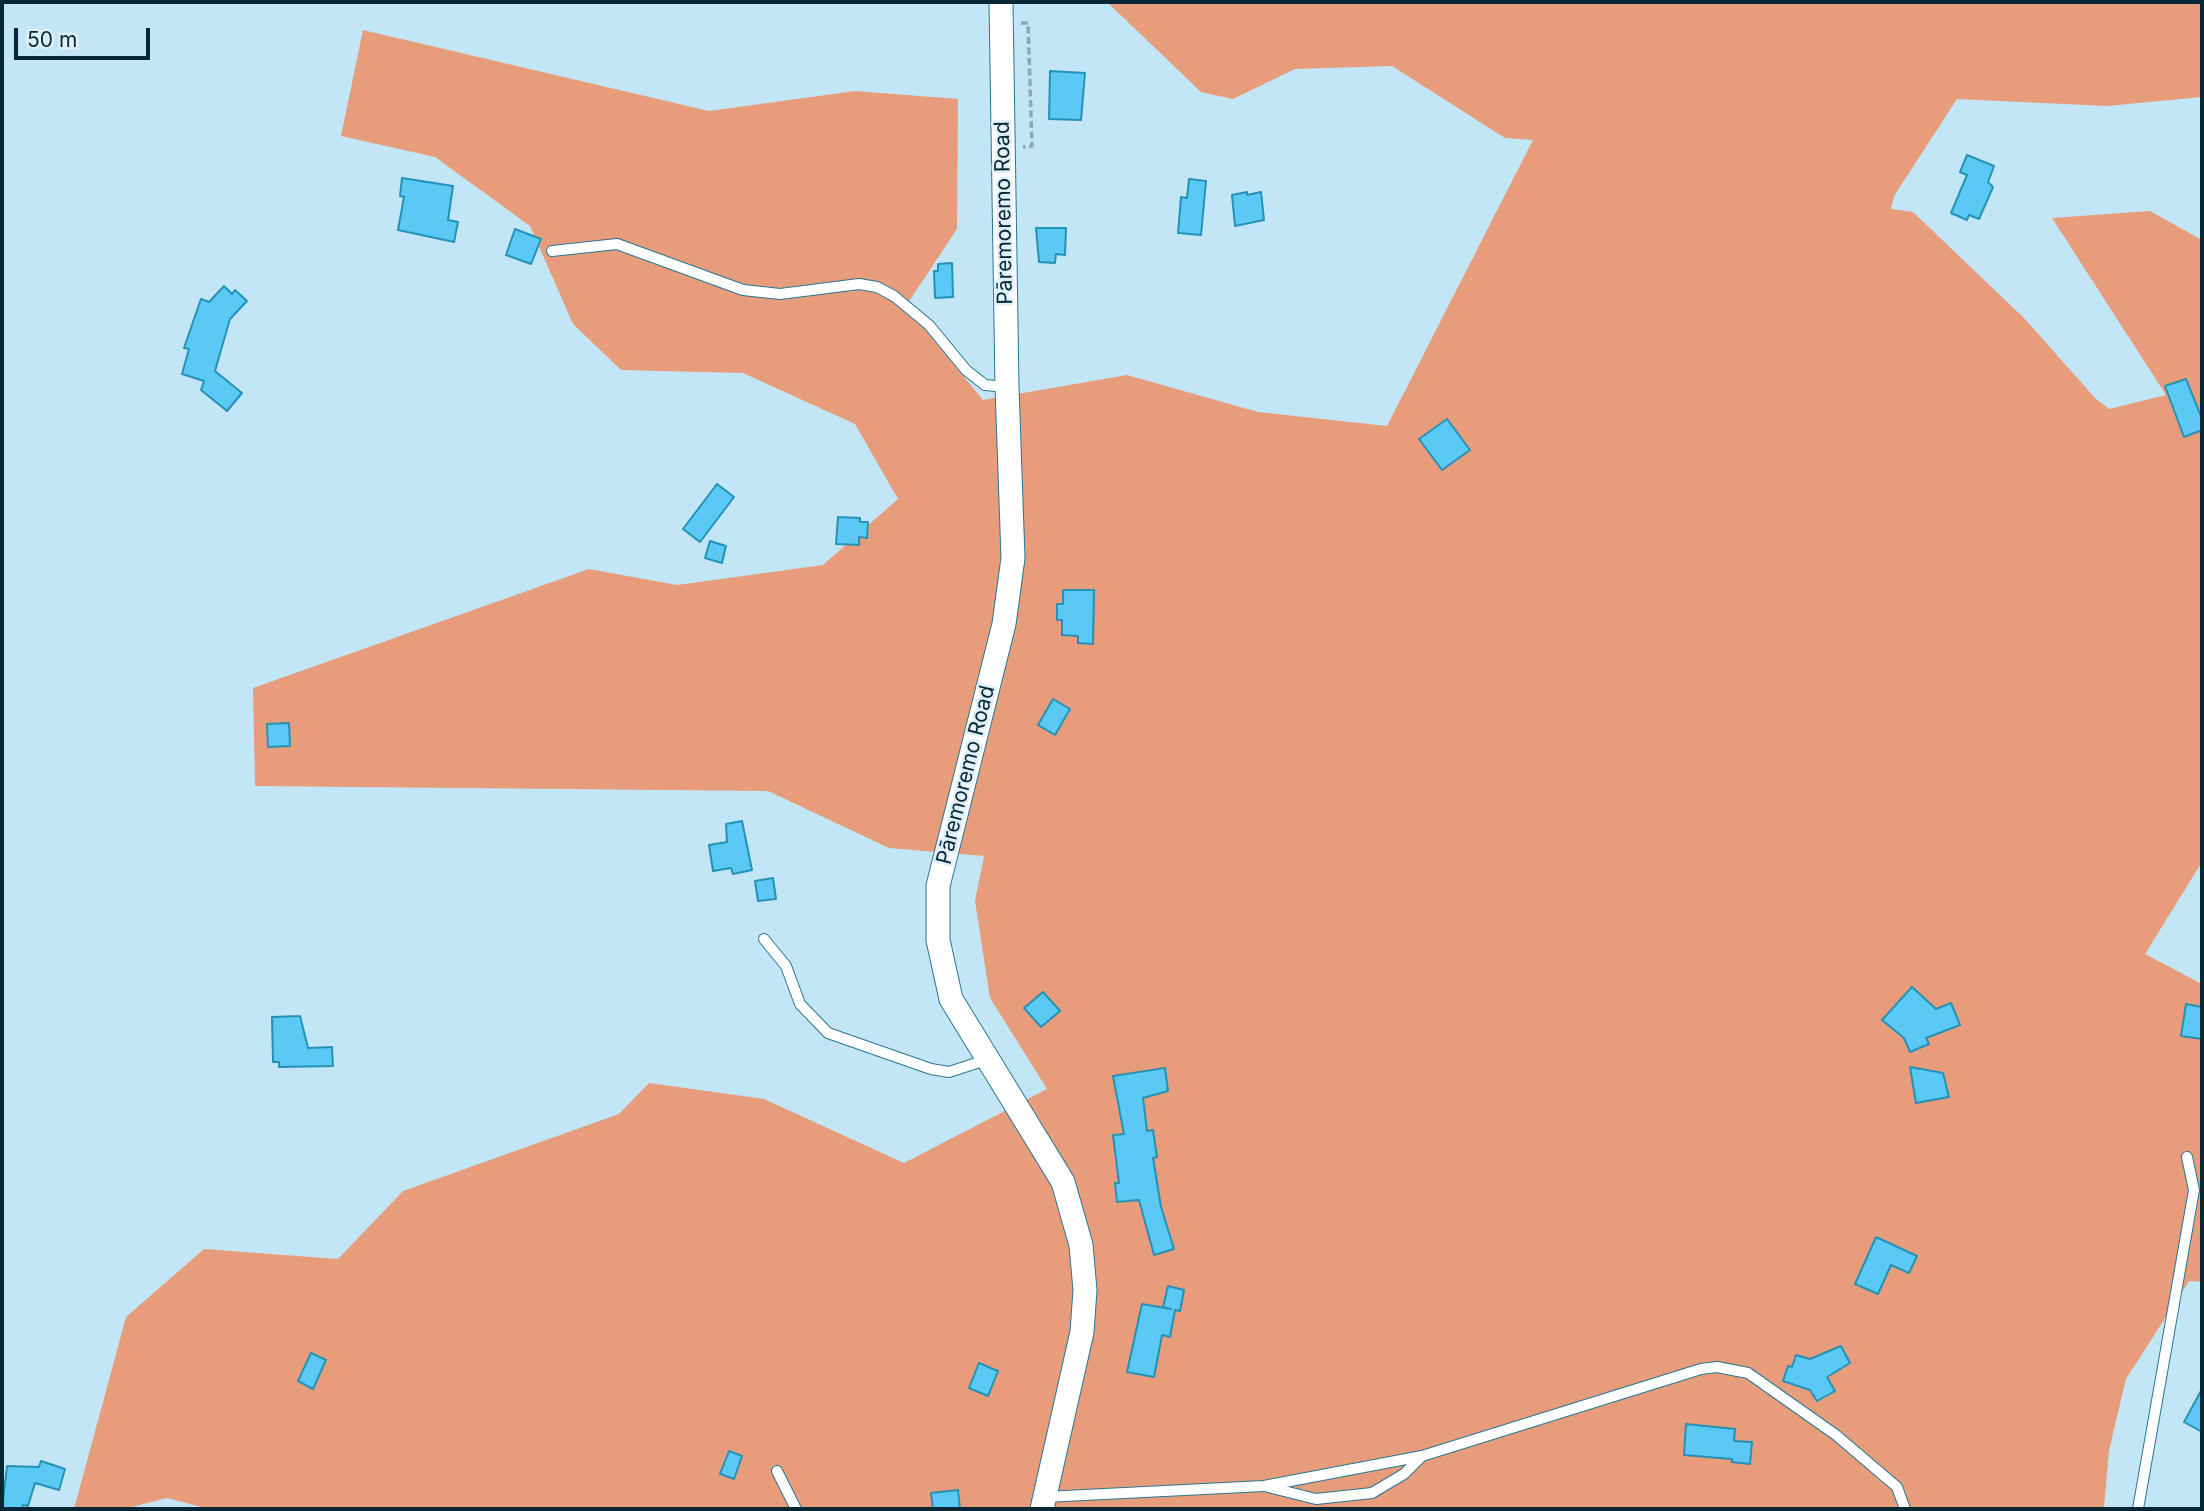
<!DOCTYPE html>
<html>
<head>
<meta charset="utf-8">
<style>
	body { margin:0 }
	#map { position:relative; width:2204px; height:1511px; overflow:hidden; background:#c3e6f6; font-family:Inter,sans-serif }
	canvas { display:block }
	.frame { position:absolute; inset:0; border:4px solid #062733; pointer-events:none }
	.scale { position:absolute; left:14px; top:28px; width:136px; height:32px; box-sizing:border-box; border:4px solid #062733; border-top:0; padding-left:9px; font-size:21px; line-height:24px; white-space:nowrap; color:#062733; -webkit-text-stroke:5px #dff0f8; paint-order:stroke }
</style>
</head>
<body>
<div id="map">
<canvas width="2204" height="1511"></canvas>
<div class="frame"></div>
<div class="scale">50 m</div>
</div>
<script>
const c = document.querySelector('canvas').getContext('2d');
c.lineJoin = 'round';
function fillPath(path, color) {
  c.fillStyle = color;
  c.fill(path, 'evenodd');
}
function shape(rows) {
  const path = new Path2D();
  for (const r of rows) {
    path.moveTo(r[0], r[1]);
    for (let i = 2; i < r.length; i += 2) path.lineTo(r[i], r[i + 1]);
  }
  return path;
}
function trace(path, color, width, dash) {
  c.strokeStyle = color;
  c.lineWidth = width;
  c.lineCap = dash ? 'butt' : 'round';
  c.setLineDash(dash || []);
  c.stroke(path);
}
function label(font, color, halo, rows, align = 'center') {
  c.font = font + ' Inter,sans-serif';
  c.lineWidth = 5;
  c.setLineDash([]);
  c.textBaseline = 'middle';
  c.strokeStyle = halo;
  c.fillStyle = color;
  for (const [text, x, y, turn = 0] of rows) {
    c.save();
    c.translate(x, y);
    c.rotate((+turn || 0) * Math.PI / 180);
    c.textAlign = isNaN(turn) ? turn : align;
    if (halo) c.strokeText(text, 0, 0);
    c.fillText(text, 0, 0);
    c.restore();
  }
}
fillPath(shape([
	[1107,2,2202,2,2202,97,2107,106,1957,99,1894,196,1891,209,1913,212,2025,319,2095,398,2109,409,2166,395,2052,218,2150,211,2202,240,2202,862,2145,954,2202,984,2202,1282,2189,1281,2126,1379,2109,1450,2104,1509,209,1509,167,1498,124,1509,74,1509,126,1317,204,1249,338,1259,403,1191,619,1114,649,1083,764,1099,904,1163,1047,1089,990,998,975,901,984,856,889,848,768,791,255,786,253,688,589,569,677,585,823,565,898,499,855,424,743,373,621,370,573,324,530,226,435,157,341,136,363,30,709,111,855,91,958,99,957,229,906,306,983,400,1127,375,1258,412,1387,426,1533,140,1505,138,1392,66,1295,69,1233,99,1201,92]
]), '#e79d7b');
const building = shape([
	[1050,71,1085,73,1081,120,1049,119,1050,71],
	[1967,155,1994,166,1988,182,1993,187,1979,219,1969,215,1967,220,1951,213,1967,175,1960,172,1967,155],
	[402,178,453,186,448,220,458,222,454,242,398,230,404,197,400,196,402,178],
	[1189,179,1206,181,1201,235,1178,233,1181,197,1187,198,1189,179],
	[1247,192,1247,195,1261,192,1264,220,1235,226,1232,195,1247,192],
	[1036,228,1066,228,1065,255,1056,254,1055,263,1039,262,1036,228],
	[515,229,541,239,531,264,506,255,515,229],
	[952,263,953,297,935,298,934,271,938,271,938,264,952,263],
	[224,286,232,294,235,290,247,301,230,319,215,371,242,393,227,411,201,390,204,381,182,374,189,349,184,348,201,299,209,302,224,286],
	[2186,379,2202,419,2202,430,2184,437,2165,386,2186,379],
	[1447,419,1470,450,1442,470,1419,439,1447,419],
	[717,484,734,497,700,542,683,529,717,484],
	[838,517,860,518,860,522,868,522,867,538,859,537,859,545,836,544,838,517],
	[710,541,726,546,722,563,705,558,710,541],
	[1063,590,1094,590,1093,644,1078,643,1078,636,1062,635,1062,620,1057,620,1057,604,1063,604,1063,590],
	[1053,699,1070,709,1055,735,1038,725,1053,699],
	[289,723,290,746,268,747,267,724,289,723],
	[742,821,752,870,733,874,731,868,713,871,709,845,727,842,726,824,742,821],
	[773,878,776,899,758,901,755,881,773,878],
	[1912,987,1936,1009,1951,1003,1960,1025,1926,1038,1929,1044,1910,1052,1904,1038,1882,1020,1912,987],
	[1043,992,1060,1011,1041,1027,1024,1008,1043,992],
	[2186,1004,2202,1007,2202,1039,2181,1036,2186,1004],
	[300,1016,308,1048,332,1047,333,1066,279,1067,279,1062,273,1062,272,1017,300,1016],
	[1910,1067,1943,1073,1949,1097,1916,1103,1910,1067],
	[1165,1068,1168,1091,1143,1098,1147,1131,1153,1130,1157,1157,1153,1158,1161,1207,1174,1249,1154,1255,1139,1200,1117,1202,1115,1183,1119,1183,1113,1135,1124,1134,1113,1076,1165,1068],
	[1876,1237,1917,1256,1909,1273,1891,1265,1878,1294,1855,1284,1876,1237],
	[1168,1286,1184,1290,1180,1311,1175,1310,1170,1337,1162,1335,1154,1377,1127,1372,1142,1304,1171,1309,1163,1307,1168,1286],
	[1841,1346,1850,1363,1827,1377,1835,1391,1817,1401,1810,1390,1783,1381,1788,1366,1792,1367,1796,1355,1810,1359,1841,1346],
	[311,1353,326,1360,313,1389,298,1381,311,1353],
	[979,1363,998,1371,988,1396,969,1388,979,1363],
	[2202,1389,2202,1432,2184,1422,2202,1389],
	[1686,1424,1735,1429,1734,1441,1752,1442,1750,1464,1732,1462,1732,1459,1684,1455,1686,1424],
	[729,1451,742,1456,734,1479,720,1474,729,1451],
	[41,1461,65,1469,59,1490,35,1483,28,1506,23,1505,22,1509,2,1509,7,1466,39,1467,41,1461],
	[958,1490,960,1509,933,1509,931,1493,958,1490]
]);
fillPath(building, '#5acaf5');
trace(building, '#2591b6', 2);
const service = shape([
	[552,251,617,244,743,290,780,294,859,284,877,287,894,296,929,325,966,370,985,385,1006,387],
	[764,939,786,966,800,1004,828,1033,931,1069,949,1072,986,1060],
	[777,1471,796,1509],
	[1268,1487,1316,1499,1372,1493,1404,1474,1421,1457],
	[1045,1497,1264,1486,1422,1456,1701,1369,1717,1367,1748,1373,1836,1435,1897,1487,1905,1509],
	[2138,1509,2194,1190,2187,1157]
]);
const tertiary = shape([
	[1001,2,1007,387,1013,558,1004,624,938,886,938,940,951,999,1063,1182,1081,1245,1085,1290,1082,1332,1042,1509]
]);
trace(service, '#287692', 12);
trace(tertiary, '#287692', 25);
trace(shape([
	[1021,23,1028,23,1032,146,1023,147]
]), '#87aab8', 3.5, [7, 3.5]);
trace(service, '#fff', 10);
trace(tertiary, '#fff', 23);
label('21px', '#062733', '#dff0f8', [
	["Pāremoremo Road",1004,213,-91],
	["Pāremoremo Road",966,775,-76]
]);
</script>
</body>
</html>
